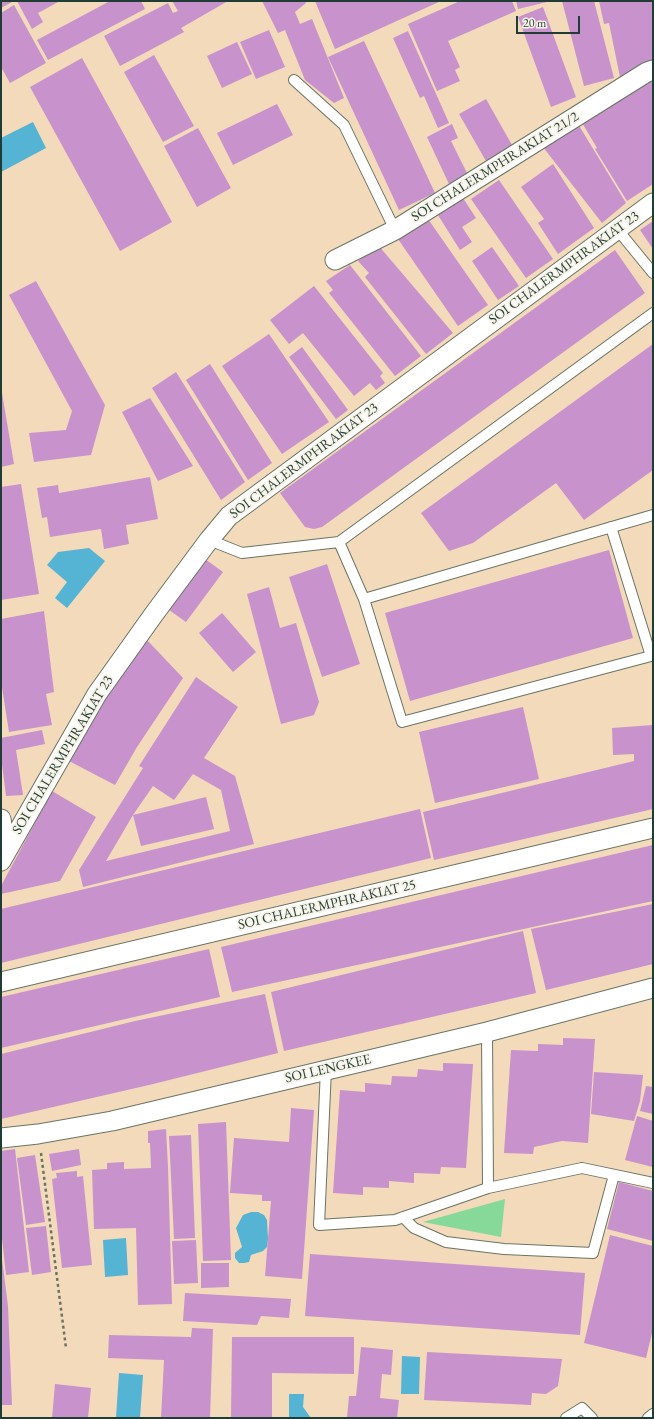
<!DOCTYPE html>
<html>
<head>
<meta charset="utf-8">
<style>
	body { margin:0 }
	#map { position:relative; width:654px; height:1419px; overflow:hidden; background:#f2dabb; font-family:"EB Garamond",serif }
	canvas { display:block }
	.frame { position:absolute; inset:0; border:2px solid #1f3d34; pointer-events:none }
	.scale { position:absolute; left:516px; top:16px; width:64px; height:18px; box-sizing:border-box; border:2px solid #1f3d34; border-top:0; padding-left:5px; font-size:12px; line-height:14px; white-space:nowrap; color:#1f3d34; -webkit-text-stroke:3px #f7f3e8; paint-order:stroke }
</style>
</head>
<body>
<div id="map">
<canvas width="654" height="1419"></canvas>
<div class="frame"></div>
<div class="scale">20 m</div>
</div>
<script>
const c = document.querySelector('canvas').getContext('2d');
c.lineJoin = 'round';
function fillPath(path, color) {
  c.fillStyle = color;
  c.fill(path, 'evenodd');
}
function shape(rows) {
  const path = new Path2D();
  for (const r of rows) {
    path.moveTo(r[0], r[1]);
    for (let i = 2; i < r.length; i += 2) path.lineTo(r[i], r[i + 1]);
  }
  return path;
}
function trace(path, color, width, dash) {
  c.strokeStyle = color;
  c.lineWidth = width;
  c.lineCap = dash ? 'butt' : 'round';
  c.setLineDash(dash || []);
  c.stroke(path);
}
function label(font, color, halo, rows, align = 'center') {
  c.font = font + ' "EB Garamond",serif';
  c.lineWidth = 4;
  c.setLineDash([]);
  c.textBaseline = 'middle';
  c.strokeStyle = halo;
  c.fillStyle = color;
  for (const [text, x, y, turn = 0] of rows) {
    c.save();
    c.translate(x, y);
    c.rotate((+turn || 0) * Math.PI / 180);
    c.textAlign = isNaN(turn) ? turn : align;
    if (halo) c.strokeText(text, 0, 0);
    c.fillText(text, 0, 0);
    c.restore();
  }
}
fillPath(shape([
	[505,1199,501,1237,423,1222]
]), '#87d99a');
fillPath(shape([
	[33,122,46,148,1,172,1,138],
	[89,548,105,561,67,608,55,598,67,582,47,565,58,552],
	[251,1212,258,1212,264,1215,267,1220,268,1239,267,1247,263,1251,251,1255,249,1262,244,1263,239,1263,235,1258,235,1253,242,1247,236,1228,243,1215],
	[126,1238,128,1275,105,1277,103,1240],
	[402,1356,420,1357,419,1394,401,1394],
	[119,1373,143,1375,140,1418,116,1418],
	[289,1394,304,1394,303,1407,311,1418,289,1418]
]), '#55b3d3');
fillPath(shape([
	[1,1,14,1,1,8],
	[17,1,60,1,38,13,43,22,32,29],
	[110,1,141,1,145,9,48,60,37,40],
	[172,1,228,1,181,28,184,32,120,66,104,36,168,3,173,13,178,11],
	[262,1,305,1,306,3,295,12,300,24,312,19,344,98,334,103,305,80,285,30,278,33],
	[315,1,441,1,335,49],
	[460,1,512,1,516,11,448,41,460,67,455,70,460,81,437,91,408,24],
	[516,1,547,1,547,2,518,9],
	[562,1,594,1,614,78,584,86],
	[599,1,653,1,653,63,620,77,609,23,604,24],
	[14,5,46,63,10,83,1,67,1,13],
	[543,7,576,97,551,107,518,17],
	[269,30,285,67,256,79,240,42],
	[408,31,449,123,438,128,424,96,420,98,393,38],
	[364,41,435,193,399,210,328,57],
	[237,42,252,74,222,88,207,56],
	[154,55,194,126,163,142,124,72],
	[82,58,172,222,120,251,30,87],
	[650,77,653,82,653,184,627,201,595,149,597,148,581,121],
	[486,99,512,145,486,161,459,114],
	[277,104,293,135,233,165,217,133],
	[452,124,458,138,451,141,468,175,449,184,427,137],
	[578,124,626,203,602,223,543,147],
	[198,128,231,188,197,207,164,146],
	[553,164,594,228,558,254,538,223,544,219,521,187],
	[499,180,553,259,526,278,471,199],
	[461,195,476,218,462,227,472,242,460,250,436,212],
	[428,219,488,305,458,326,398,239],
	[653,221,653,249,640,230],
	[378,245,453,333,426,354,365,277,369,273,358,261],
	[492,247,519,286,498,300,472,261],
	[615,250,645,293,322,527,314,529,305,527,280,493],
	[350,265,421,356,395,376,329,293,333,290,326,281],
	[36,281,105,405,91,455,34,462,29,433,66,430,72,411,9,295],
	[314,286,383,373,380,376,385,383,376,390,370,383,354,396,303,333,289,344,270,320],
	[269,334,329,422,282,454,222,366],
	[653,344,653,470,584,520,556,483,473,543,449,551,421,513],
	[302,347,348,410,336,419,289,357],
	[210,364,272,463,248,480,186,380],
	[176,372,245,482,221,500,152,388],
	[1,387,14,464,1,467],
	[150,398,193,466,158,481,122,412],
	[150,477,158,519,126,525,129,544,104,549,101,529,50,537,47,517,42,518,37,488,58,485,59,493],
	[21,484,39,594,1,600,1,487],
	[609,550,633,638,410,701,385,613],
	[205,559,223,572,186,622,169,610],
	[327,564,360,664,322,677,289,577],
	[269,587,280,628,296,623,319,702,314,715,281,724,247,594],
	[44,611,54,692,46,694,52,725,9,732,1,681,1,619],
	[222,613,256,652,233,672,199,633],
	[147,640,183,678,137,747,115,785,69,761,91,720],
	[196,677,238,707,204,758,235,776,254,844,83,887,79,870,143,768,139,766],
	[193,774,221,790,230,831,106,861,133,815,153,786,174,800],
	[523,707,539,779,435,803,419,732],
	[653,725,653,809,434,860,423,812,634,761,634,754,613,755,612,728],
	[42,730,45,744,16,750,23,795,6,796,1,756,1,738],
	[52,791,96,817,60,881,1,894,1,886],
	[206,797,214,829,141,846,133,815],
	[420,809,431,858,1,963,1,909],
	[653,845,653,901,232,992,221,947],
	[653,904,653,964,546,990,531,929],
	[523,931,536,993,284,1051,271,992],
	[209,949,220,997,1,1048,1,997],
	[265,994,278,1053,149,1085,1,1119,1,1054,135,1021],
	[563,1038,595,1039,588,1143,562,1141,534,1147,533,1154,504,1153,511,1050,538,1051,538,1044,563,1045],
	[443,1063,473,1064,466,1168,441,1167,440,1174,414,1173,414,1183,389,1181,389,1188,363,1187,363,1195,333,1193,340,1090,365,1092,365,1083,391,1085,392,1076,417,1077,418,1069,443,1071],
	[594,1072,643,1075,640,1101,634,1121,591,1114],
	[646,1086,653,1087,653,1114,640,1111],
	[291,1108,314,1110,302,1279,265,1276,271,1201,262,1201,262,1195,230,1193,234,1138,289,1142],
	[637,1116,653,1121,653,1167,625,1160],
	[226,1122,231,1260,203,1261,198,1124],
	[166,1129,168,1167,172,1304,138,1305,136,1228,94,1229,92,1170,107,1169,107,1163,124,1162,124,1169,151,1168,150,1143,148,1143,148,1131],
	[191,1135,195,1238,174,1239,169,1136],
	[15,1149,29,1272,6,1275,1,1229,1,1151],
	[79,1149,81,1165,52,1171,49,1154],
	[35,1155,45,1222,26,1225,17,1158],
	[77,1171,77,1177,83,1176,92,1265,62,1268,52,1179,57,1178,56,1173],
	[619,1182,653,1191,653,1241,607,1229],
	[46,1226,51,1272,32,1275,26,1228],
	[610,1235,653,1246,653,1329,646,1358,584,1343],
	[196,1240,198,1283,174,1284,172,1241],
	[1,1251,8,1306,12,1405,1,1405],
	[310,1254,585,1273,580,1335,305,1316],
	[201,1263,229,1263,229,1287,201,1288],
	[185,1293,291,1299,289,1318,261,1316,257,1325,183,1321],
	[192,1328,213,1329,210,1418,161,1418,164,1360,108,1358,109,1335,191,1337],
	[232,1337,354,1337,354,1374,272,1373,272,1418,231,1418],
	[361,1347,393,1350,391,1375,382,1374,380,1398,399,1400,397,1418,347,1418,349,1396,356,1396],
	[427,1352,562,1359,558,1386,546,1394,532,1393,531,1405,424,1400],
	[55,1384,91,1388,88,1418,52,1418]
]), '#c892cc');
const lane = shape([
	[294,80,344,125,395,230],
	[617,229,653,273],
	[209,540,242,553,339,542,653,313],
	[339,542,364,599,653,515],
	[364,599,402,722,651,656,611,527],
	[487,1032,488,1188],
	[326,1069,319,1225,395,1220,488,1188,582,1168,653,1183],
	[403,1217,414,1228,446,1242,504,1249,593,1253,614,1175],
	[566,1418,582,1408,592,1418],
	[648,1418,653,1414]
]);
const street = shape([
	[335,260,395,230,647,72,653,70],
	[1,819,6,851],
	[1,861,97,694,154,614,209,540,229,516,653,203],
	[1,982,653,828],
	[1,1138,38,1134,112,1121,487,1032,653,988]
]);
trace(lane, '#697463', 12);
trace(street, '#697463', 21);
trace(shape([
	[41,1153,66,1348]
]), '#697463', 2.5, [3, 3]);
trace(lane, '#fff', 10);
trace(street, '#fff', 19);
label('14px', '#1f3d34', '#f7f3e8', [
	["SOI CHALERMPHRAKIAT 21/2",495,167,-32],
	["SOI CHALERMPHRAKIAT 23",564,268,-36],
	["SOI CHALERMPHRAKIAT 23",304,461,-37],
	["SOI CHALERMPHRAKIAT 23",63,755,-59],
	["SOI CHALERMPHRAKIAT 25",327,905,-13],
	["SOI LENGKEE",328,1069,-13]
]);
</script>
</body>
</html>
